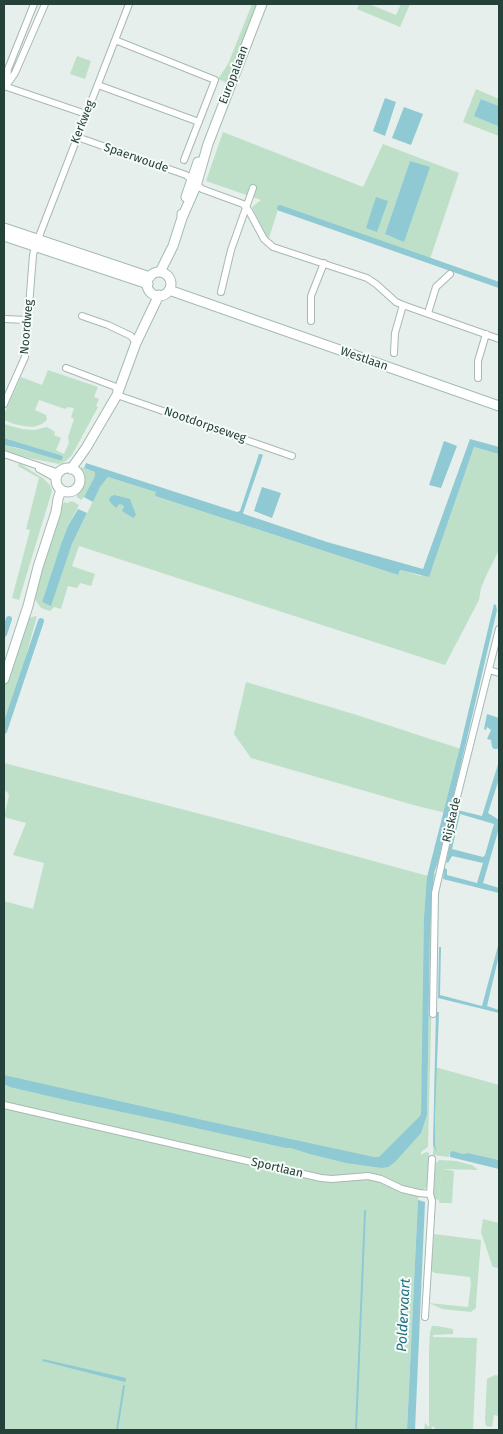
<!DOCTYPE html>
<html>
<head>
<meta charset="utf-8">
<style>
	body { margin:0 }
	#map { position:relative; width:503px; height:1434px; overflow:hidden; background:#e6efeb; font-family:"Fira Sans",sans-serif }
	canvas { display:block }
	.frame { position:absolute; inset:0; border:5px solid #24423a; pointer-events:none }
</style>
</head>
<body>
<div id="map">
<canvas width="503" height="1434"></canvas>
<div class="frame"></div>
</div>
<script>
const c = document.querySelector('canvas').getContext('2d');
c.lineJoin = 'round';
function fillPath(path, color) {
  c.fillStyle = color;
  c.fill(path, 'evenodd');
}
function shape(rows) {
  const path = new Path2D();
  for (const r of rows) {
    if (r.length === 3) {
      path.moveTo(r[0] + r[2], r[1]);
      path.arc(r[0], r[1], r[2], 0, 2 * Math.PI);
      continue;
    }
    path.moveTo(r[0], r[1]);
    for (let i = 2; i < r.length; i += 2) path.lineTo(r[i], r[i + 1]);
  }
  return path;
}
function trace(path, color, width, dash) {
  c.strokeStyle = color;
  c.lineWidth = width;
  c.lineCap = dash ? 'butt' : 'round';
  c.setLineDash(dash || []);
  c.stroke(path);
}
function label(font, color, halo, rows, align = 'center') {
  c.font = font + ' "Fira Sans",sans-serif';
  c.lineWidth = 4;
  c.setLineDash([]);
  c.textBaseline = 'middle';
  c.strokeStyle = halo;
  c.fillStyle = color;
  for (const [text, x, y, turn = 0] of rows) {
    c.save();
    c.translate(x, y);
    c.rotate((+turn || 0) * Math.PI / 180);
    c.textAlign = isNaN(turn) ? turn : align;
    if (halo) c.strokeText(text, 0, 0);
    c.fillText(text, 0, 0);
    c.restore();
  }
}
fillPath(shape([
	[252,4,257,4,227,83,218,79,228,64],
	[359,4,369,4,396,15,401,4,410,4,400,27,357,9],
	[77,56,91,61,85,79,70,74],
	[476,89,499,99,499,106,481,99,499,126,499,124,499,136,463,122],
	[223,132,363,187,383,144,459,173,430,259,279,206,269,238,266,235,252,207,261,200,206,181],
	[410,161,404,241,385,234],
	[48,370,98,387,94,397,99,399,96,406,98,407,72,455,66,461,59,464,29,458,4,451,4,445,62,460,60,455,4,438,4,424,22,429,34,430,47,427,55,432,54,435,61,438,56,450,64,454,69,443,68,437,74,419,71,417,74,408,68,407,65,409,39,400,35,410,46,415,47,420,42,424,33,427,24,426,14,424,4,420,4,414,21,377,42,385],
	[474,447,499,454,499,550,486,576,481,588,479,600,445,665,79,546,72,566,95,574,91,586,80,583,77,588,68,586,61,609,54,607,50,611,41,608,34,598,55,522,64,502,67,503,72,501,79,505,68,526,61,544,42,602,51,605,72,544,100,487,108,477,157,492,155,496,398,575,400,570,421,576,432,568],
	[19,463,44,479,50,485,52,491,19,600,12,598,30,530,26,529,39,478,18,466],
	[81,467,95,472,95,476,84,497,81,500,77,497,77,490,82,484,80,473],
	[37,616,16,692,4,727,4,688,28,618],
	[246,682,357,715,461,749,446,813,417,806,251,758,234,734],
	[4,763,235,823,428,876,421,1112,420,1116,421,1132,427,1115,430,931,434,873,437,875,434,911,428,1147,421,1152,421,1155,426,1152,429,1153,430,1167,427,1187,423,1190,420,1191,418,1200,407,1430,4,1430,4,901,33,909,44,863,13,855,26,823,4,817,9,795,8,793,4,790],
	[435,1067,499,1085,499,1160,468,1153,463,1154,452,1152,450,1153,449,1157,433,1155],
	[439,1160,456,1161,472,1165,478,1170,442,1169,454,1171,452,1203,439,1203,441,1170,439,1200,434,1199,433,1183,435,1164],
	[483,1219,499,1223,499,1268,493,1267,492,1265,481,1232],
	[434,1234,481,1240,476,1304,476,1308,471,1312,442,1309,429,1303,468,1307,471,1283,470,1277,435,1273,431,1271],
	[432,1326,437,1326,453,1329,453,1334,433,1335,433,1337,477,1338,473,1430,437,1430,432,1426,432,1430,424,1430,425,1423,429,1427,429,1351,430,1332],
	[495,1375,499,1376,499,1416,494,1415,492,1427,486,1426,485,1420,487,1379]
]), '#bfe0c8');
fillPath(shape([
	[385,98,396,102,385,136,373,131],
	[481,99,499,106,498,126,474,116],
	[404,107,423,114,411,145,392,138],
	[410,161,430,167,404,242,385,234],
	[376,197,388,201,377,232,366,228],
	[4,438,60,455,63,457,62,459,62,460,59,460,18,448,4,445],
	[470,439,499,447,499,454,474,447,429,577,400,570,398,575,155,496,156,492,108,477,100,487,93,502,84,497,95,476,95,472,84,468,86,463,237,512,240,511,259,454,261,454,263,455,243,513,244,514,327,542,423,569],
	[444,441,457,446,441,488,429,485],
	[262,487,281,493,272,518,254,511],
	[114,495,130,499,136,515,133,518,122,511,124,507,123,505,119,504,116,508,111,503,109,500,110,497],
	[78,509,87,513,72,544,51,606,42,602,61,544,68,526],
	[494,604,496,605,497,610,438,862,434,873,430,931,427,1115,421,1133,395,1162,388,1167,382,1168,346,1163,310,1154,291,1148,286,1148,160,1120,70,1101,10,1087,4,1084,4,1075,207,1121,374,1157,379,1157,420,1116,421,1112,424,918,427,877,459,751],
	[487,714,499,718,499,748,497,749,494,749,492,747,491,740,487,739,491,730,487,727,486,730,484,729],
	[499,761,499,779,488,813,499,820,499,828,483,883,499,888,499,893,443,879,444,868,447,869,447,875,477,883,483,863,452,856,448,863,446,862,457,810,482,816],
	[460,814,494,824,485,855,483,857,452,849],
	[499,942,499,955,487,1006,499,1010,499,1013,438,998,439,947,441,947,440,995,482,1006],
	[436,1012,439,1012,435,1115,435,1145,437,1153,433,1145],
	[452,1151,463,1154,468,1153,499,1160,499,1169,450,1157,450,1153],
	[418,1200,425,1202,415,1430,407,1430],
	[43,1359,126,1378,126,1380,125,1382,42,1361]
]), '#8ec9d4');
trace(shape([
	[117,1430,124,1386],
	[356,1430,365,1211]
]), '#8ec9d4', 2);
trace(shape([
	[280,208,499,285],
	[4,634,9,619],
	[4,731,41,621]
]), '#8ec9d4', 6);
const street = shape([
	[115,40,215,80,184,160],
	[98,85,199,122],
	[4,86,86,114],
	[6,86,15,73,45,4],
	[6,86,8,69,34,4],
	[77,137,186,175,202,189,243,204,249,211,264,239,273,247,367,278,376,284,396,302,403,305,499,339],
	[38,239,129,4],
	[221,292,231,250,253,188],
	[428,313,436,287,450,274],
	[82,316,108,325,131,336,136,343],
	[4,319,27,320],
	[311,321,311,296,324,263],
	[394,353,395,333,403,305],
	[66,368,116,387,117,395,292,456],
	[478,378,478,361,486,334],
	[4,404,25,357,33,255,35,247],
	[4,454,59,473],
	[39,469,57,479],
	[489,670,499,673],
	[433,1014,435,893,454,809,499,629],
	[4,1105,321,1178,332,1179,368,1176,381,1179,402,1189,419,1193,430,1194],
	[425,1317,432,1201,430,1194,432,1159]
]);
const secondary = shape([
	[186,197,198,162],
	[182,218,196,186,208,144,262,4],
	[4,228,150,277],
	[4,236,148,284],
	[160,272,173,246,182,218,182,214],
	[159,284,12],
	[169,290,499,406],
	[68,480,12],
	[71,469,86,448,117,395,136,343,159,295],
	[4,679,28,606,38,567,56,512,58,499,61,490]
]);
trace(street, '#a8b8b2', 8);
trace(secondary, '#a4bbb3', 11);
trace(street, '#fff', 6);
trace(secondary, '#fff', 9);
label('12px', '#24423a', '#f7fbf9', [
	["Europalaan",234,75,-69],
	["Kerkweg",83,122,-69],
	["Spaerwoude",136,158,19],
	["Noordweg",27,327,-85],
	["Westlaan",364,359,19],
	["Nootdorpseweg",205,425,19],
	["Rijskade",452,820,-77],
	["Sportlaan",277,1168,13]
]);
label('italic 14px', '#1c6f80', '#f7fbf9', [
	["Poldervaart",404,1315,-87]
]);
</script>
</body>
</html>
